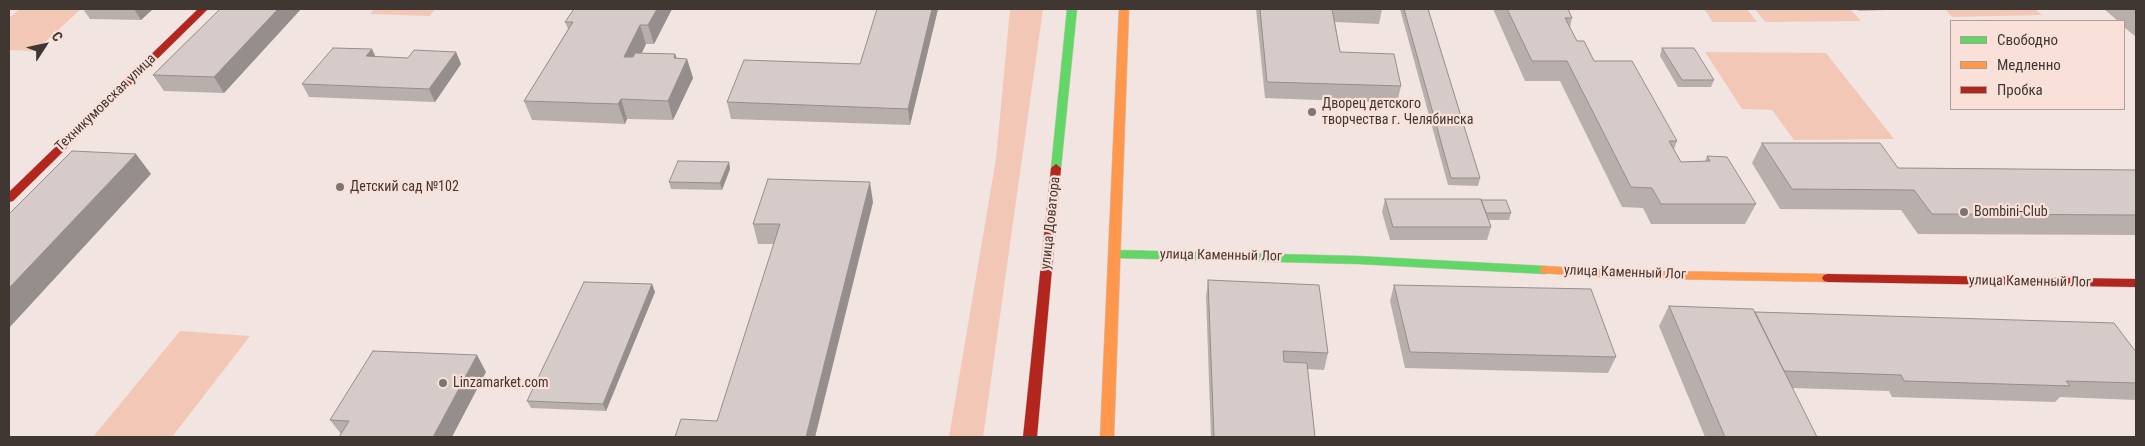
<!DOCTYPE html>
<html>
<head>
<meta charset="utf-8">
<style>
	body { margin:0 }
	#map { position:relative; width:2145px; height:446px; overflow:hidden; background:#f2e4e0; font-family:"Roboto Condensed",sans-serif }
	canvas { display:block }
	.frame { position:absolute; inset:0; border:10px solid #403733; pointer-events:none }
	.legend { position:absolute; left:1950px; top:20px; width:175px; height:90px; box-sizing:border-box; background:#f9e1d9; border:1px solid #af9d97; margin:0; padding:6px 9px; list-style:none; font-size:15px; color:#403733 }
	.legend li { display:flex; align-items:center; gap:10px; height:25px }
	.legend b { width:25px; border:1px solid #af9d97 }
	.north { position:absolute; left:20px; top:20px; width:50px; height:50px; -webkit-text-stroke:4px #f9e1d9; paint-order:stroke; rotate:55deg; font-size:14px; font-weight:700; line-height:20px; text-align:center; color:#403733 }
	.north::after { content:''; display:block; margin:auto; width:18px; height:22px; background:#403733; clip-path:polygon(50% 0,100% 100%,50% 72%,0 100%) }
</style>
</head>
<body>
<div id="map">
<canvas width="2145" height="446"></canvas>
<div class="frame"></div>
<ul class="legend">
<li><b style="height:6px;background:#63d668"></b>Свободно</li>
<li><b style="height:6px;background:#ff974d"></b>Медленно</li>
<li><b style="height:6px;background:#b3261e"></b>Пробка</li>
</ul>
<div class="north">С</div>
</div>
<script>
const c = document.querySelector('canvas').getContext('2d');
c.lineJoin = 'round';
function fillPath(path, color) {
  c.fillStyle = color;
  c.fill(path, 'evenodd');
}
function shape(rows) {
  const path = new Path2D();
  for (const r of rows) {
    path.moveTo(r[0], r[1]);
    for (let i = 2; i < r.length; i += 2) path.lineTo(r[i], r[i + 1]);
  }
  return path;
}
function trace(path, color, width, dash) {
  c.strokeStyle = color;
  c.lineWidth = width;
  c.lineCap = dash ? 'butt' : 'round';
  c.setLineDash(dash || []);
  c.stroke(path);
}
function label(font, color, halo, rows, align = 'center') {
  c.font = font + ' "Roboto Condensed",sans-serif';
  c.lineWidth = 4.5;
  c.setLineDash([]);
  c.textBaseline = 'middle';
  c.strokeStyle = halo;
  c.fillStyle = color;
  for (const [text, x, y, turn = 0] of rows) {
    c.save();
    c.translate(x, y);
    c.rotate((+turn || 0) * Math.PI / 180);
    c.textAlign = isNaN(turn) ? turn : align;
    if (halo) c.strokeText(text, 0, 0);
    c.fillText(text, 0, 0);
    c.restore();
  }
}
fillPath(shape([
	[20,9,81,9,35,51,9,50,9,18],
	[374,9,436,9,429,16,370,14],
	[1010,9,1043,9,983,437,949,437,996,159],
	[1704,9,1747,9,1757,22,1713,22],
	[1755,9,1850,9,1861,21,1765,22],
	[1945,9,2035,9,2042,15,1952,17],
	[1705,52,1826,53,1894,139,1794,140,1772,110,1742,109],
	[180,331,250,336,172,437,93,437]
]), '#f3c7b6');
const fast = shape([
	[1067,9,1077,9,1061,168,1056,172,1051,168,1067,9],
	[1115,250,1358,256,1545,266,1549,267,1551,270,1549,273,1545,274,1358,264,1115,258,1109,254,1115,250]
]);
const slow = shape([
	[1119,9,1129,9,1114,437,1100,437,1119,9],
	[1545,266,1611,270,1828,274,1832,275,1834,278,1832,281,1828,282,1611,278,1541,273,1539,270,1541,267,1545,266]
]);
const jam = shape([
	[198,9,208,9,13,201,9,202,9,192,198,9],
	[1056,164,1061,168,1037,437,1023,437,1051,168,1056,164],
	[1828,274,2136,279,2136,287,1828,282,1824,281,1822,278,1824,275,1828,274]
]);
trace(fast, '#cec3c0', 1);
trace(slow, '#cec3c0', 1);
trace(jam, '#cec3c0', 1);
fillPath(fast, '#63d668');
fillPath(slow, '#ff974d');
fillPath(jam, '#b3261e');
fillPath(shape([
	[83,9,153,9,141,20,90,19],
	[220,9,301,9,224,93,164,91,153,75],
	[672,9,654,44,646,44,642,53,675,54,677,58,687,59,693,78,673,120,627,119,625,124,532,120,524,101,568,29,565,22],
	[938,9,910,125,731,119,727,102,860,64],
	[1256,9,1382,9,1379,24,1335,22,1340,52,1401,86,1397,103,1265,98],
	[1400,9,1428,9,1480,178,1478,186,1448,185],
	[1493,9,1568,9,1572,18,1570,27,1577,41,1594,61,1677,141,1674,149,1681,162,1705,161,1707,156,1756,204,1745,224,1651,224,1643,208,1622,207,1560,81,1525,81],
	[1857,9,1913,9,1859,11],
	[2104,9,2136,9,2136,37,2124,27,2124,21,2118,21],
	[1662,48,1714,80,1711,87,1678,87,1660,56],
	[456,52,461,64,435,102,309,97,302,84,375,57,408,58],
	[1762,143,1898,168,2136,170,2136,235,1918,234,1901,210,1780,209,1752,163],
	[729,162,730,169,722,190,671,189,669,182],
	[1385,199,1511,213,1509,220,1489,220,1491,227,1487,240,1390,240,1382,212],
	[873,202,815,437,717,421,774,244,758,244,753,224],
	[1208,280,1328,353,1324,370,1307,369,1315,437,1211,437,1206,297],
	[652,284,655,292,606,411,531,408,527,401],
	[1394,285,1616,357,1608,373,1405,368,1390,301],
	[1669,306,1755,312,2136,352,2136,400,2060,397,2055,402,1892,397,1889,391,1792,388,1817,437,1705,437,1659,326],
	[486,372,341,434,330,420]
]), '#b8afac');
fillPath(shape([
	[134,9,153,9,141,20],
	[278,9,301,9,224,93,214,77],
	[657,9,672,9,654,44,648,25],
	[932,9,938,9,910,125,908,109],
	[640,25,646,44,630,76,624,57],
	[372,49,378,62,366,56],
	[456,52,461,64,435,102,429,89],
	[675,54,681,73,687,59,693,78,673,120,668,101,674,58],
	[621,99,627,119,625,124,618,104],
	[136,154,151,174,9,328,9,288],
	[729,162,730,169,722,190,720,183],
	[870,182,873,202,815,437,806,437],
	[652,284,655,292,606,411,603,404],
	[477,355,486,372,452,437,433,437]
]), '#968e8c');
const building = shape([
	[220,9,278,9,214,77,153,75,220,9],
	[574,9,657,9,648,25,640,25,624,57,633,57,635,53,675,54,674,58,687,59,668,101,621,99,618,104,524,101,573,22,565,22,574,9],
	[877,9,932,9,908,109,727,102,744,60,860,64,877,9],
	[1260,9,1332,9,1340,52,1394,54,1401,86,1267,82,1260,9],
	[1404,9,1428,9,1480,178,1451,178,1404,9],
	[1507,9,1568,9,1572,18,1565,18,1577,41,1584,41,1594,61,1632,61,1677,141,1669,141,1681,162,1710,161,1707,156,1727,157,1756,204,1661,204,1652,188,1631,187,1567,61,1532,61,1507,9],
	[333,48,372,49,366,56,408,58,414,50,456,52,429,89,302,84,333,48],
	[1662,48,1694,48,1714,80,1682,80,1662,48],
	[1762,143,1880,143,1898,168,2136,170,2136,215,1932,214,1914,190,1792,189,1762,143],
	[72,151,136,154,9,288,9,214,72,151],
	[678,161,729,162,720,183,669,182,678,161],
	[768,179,870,182,806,437,675,437,681,419,717,421,780,224,753,224,768,179],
	[1385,199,1481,199,1491,227,1393,227,1385,199],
	[1481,200,1506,200,1511,213,1486,213,1481,200],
	[1208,280,1319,285,1328,353,1283,351,1284,362,1307,363,1315,437,1214,437,1208,280],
	[584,282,652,284,603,404,527,401,584,282],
	[1394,285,1591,289,1616,357,1410,352,1394,285],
	[1669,306,1753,309,1817,437,1725,437,1669,306],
	[1755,312,2114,323,2136,352,2136,383,2066,381,2070,386,1904,381,1901,375,1784,371,1755,312],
	[373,351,477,355,433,437,339,437,349,421,330,420,373,351]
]);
fillPath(building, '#d6cbc8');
trace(building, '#968e8c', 1);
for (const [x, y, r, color] of [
	[1312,112,5,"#7e7470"],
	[340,187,5,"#7e7470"],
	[1964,212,5,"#7e7470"],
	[443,383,5,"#7e7470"]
]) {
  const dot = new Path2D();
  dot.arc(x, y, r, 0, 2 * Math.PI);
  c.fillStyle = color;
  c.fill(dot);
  trace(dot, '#f9e1d9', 2);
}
label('14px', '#403733', '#f9e1d9', [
	["Техникумовская улица",106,103,-44],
	["улица Доватора",1051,223,-84],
	["улица Каменный Лог",1221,256,1],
	["улица Каменный Лог",1625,273,2],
	["улица Каменный Лог",2030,282,1]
]);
label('14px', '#403733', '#f9e1d9', [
	["Дворец детского",1322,104],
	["творчества г. Челябинска",1322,120],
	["Детский сад №102",350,187],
	["Bombini-Club",1974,212],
	["Linzamarket.com",453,383]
], 'left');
</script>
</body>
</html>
